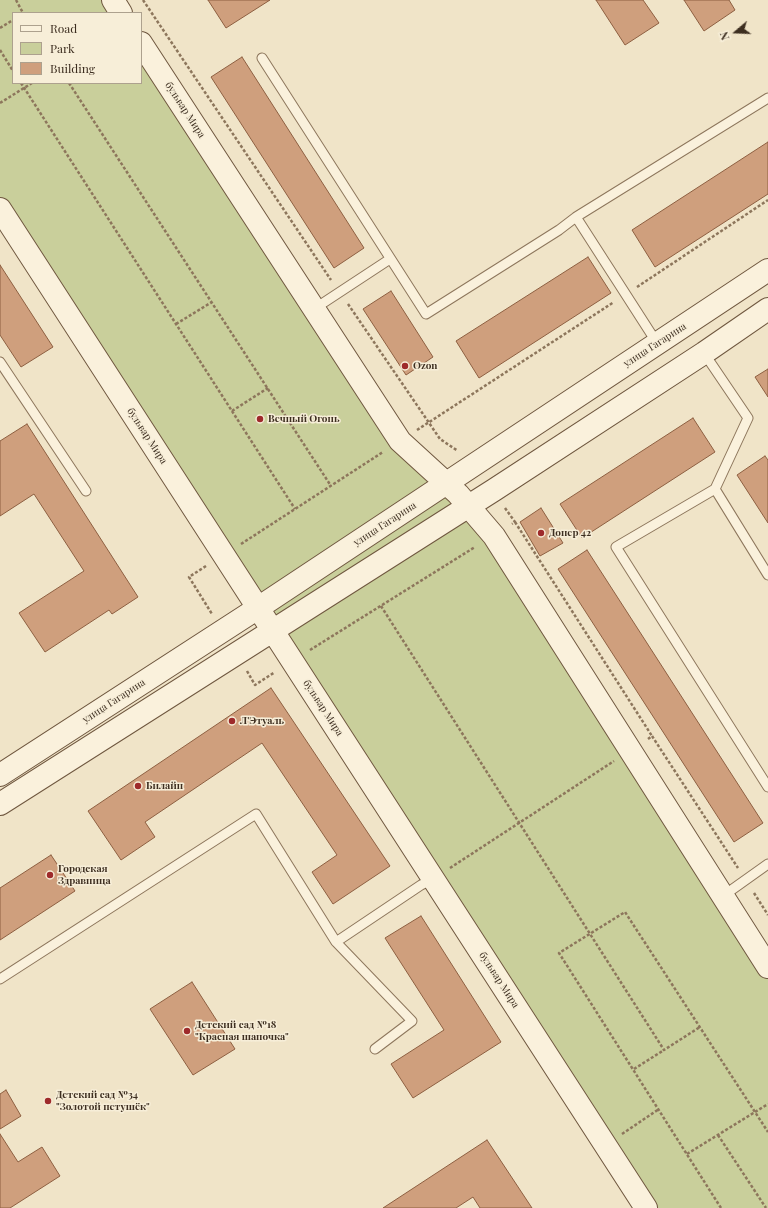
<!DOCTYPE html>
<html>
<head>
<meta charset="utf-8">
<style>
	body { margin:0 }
	#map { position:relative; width:768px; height:1208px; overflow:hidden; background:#f0e4c8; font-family:"Playfair Display",serif }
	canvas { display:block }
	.legend { position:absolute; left:12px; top:12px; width:130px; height:72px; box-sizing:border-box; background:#f7eed8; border:1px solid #ada18e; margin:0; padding:5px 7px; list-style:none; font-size:12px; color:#3d2e20 }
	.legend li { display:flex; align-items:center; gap:8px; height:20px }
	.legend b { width:20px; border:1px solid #ada18e }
	.north { position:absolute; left:716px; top:12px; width:40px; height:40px; -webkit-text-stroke:3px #f7eed8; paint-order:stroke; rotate:251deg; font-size:11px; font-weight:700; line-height:16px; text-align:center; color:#3d2e20 }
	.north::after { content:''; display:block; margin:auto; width:14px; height:18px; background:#3d2e20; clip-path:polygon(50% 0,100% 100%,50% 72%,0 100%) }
</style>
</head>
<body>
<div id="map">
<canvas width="768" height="1208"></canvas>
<ul class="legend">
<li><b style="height:5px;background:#faf1dc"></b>Road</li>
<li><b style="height:11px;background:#c9cf9b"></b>Park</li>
<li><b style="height:11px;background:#cf9f7d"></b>Building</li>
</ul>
<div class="north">N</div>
</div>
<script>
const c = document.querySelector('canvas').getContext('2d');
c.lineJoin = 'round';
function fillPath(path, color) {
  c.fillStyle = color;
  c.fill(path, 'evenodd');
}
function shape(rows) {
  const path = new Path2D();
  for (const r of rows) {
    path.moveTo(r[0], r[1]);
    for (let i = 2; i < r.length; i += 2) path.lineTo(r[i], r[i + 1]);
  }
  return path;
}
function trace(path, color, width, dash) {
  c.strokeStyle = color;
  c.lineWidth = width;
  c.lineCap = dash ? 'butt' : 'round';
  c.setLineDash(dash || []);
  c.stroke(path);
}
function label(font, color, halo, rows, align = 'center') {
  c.font = font + ' "Playfair Display",serif';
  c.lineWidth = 3;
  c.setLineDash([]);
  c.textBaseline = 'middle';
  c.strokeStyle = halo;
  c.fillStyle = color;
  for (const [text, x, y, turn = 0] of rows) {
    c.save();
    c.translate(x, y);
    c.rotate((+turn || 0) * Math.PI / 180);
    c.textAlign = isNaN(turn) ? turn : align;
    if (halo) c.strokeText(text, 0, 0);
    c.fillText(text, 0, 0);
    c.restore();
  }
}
fillPath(shape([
	[0,0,113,0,121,13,13,13,13,83,141,83,141,43,400,441,458,494,768,967,768,1208,646,1208,0,209]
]), '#c9cf9b');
const building = shape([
	[208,0,270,0,226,28,208,0],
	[596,0,643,0,659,23,625,45,596,0],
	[684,0,729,0,735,10,704,31,684,0],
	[242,57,364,248,334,268,211,77,242,57],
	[768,142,768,194,655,267,632,230,768,142],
	[588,257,611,293,479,378,456,341,588,257],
	[0,265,53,347,21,367,0,335,0,265],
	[391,291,433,357,406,375,363,309,391,291],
	[768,369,768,397,755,377,768,369],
	[693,418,715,452,582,538,560,504,693,418],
	[27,424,138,597,112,614,109,610,45,652,19,613,84,571,34,494,0,516,0,441,27,424],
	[765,456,768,460,768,523,737,475,765,456],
	[541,508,563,543,540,556,520,522,541,508],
	[587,550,763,823,734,842,558,569,587,550],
	[271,688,390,866,333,904,312,872,337,855,262,743,145,822,155,837,121,860,88,811,271,688],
	[51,855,75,891,0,940,0,888,51,855],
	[421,916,501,1042,413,1098,391,1064,444,1030,385,938,421,916],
	[192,982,235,1049,193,1075,150,1009,192,982],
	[6,1090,21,1116,0,1129,0,1094,6,1090],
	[0,1134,18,1162,42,1147,60,1176,10,1208,0,1208,0,1134],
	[487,1140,532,1208,480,1208,473,1197,456,1208,383,1208,487,1140]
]);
fillPath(building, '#cf9f7d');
trace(building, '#8d5f41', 1);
const lane = shape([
	[262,58,426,314,559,230,576,217,657,343],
	[576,217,768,98],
	[314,309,390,259],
	[704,353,748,418,715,489],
	[0,362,86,491],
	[768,575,715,489,616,547,768,787],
	[723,896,768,864],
	[336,942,412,1021,375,1049],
	[0,979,256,814,336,942,421,885,433,879]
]);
const secondary = shape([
	[113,0,121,13],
	[141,43,400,441,458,494,494,536,768,967],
	[0,209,646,1208],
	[0,775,258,608,768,270],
	[0,804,494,490,704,353,768,309]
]);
trace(lane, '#8d765c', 11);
trace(secondary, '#6f573f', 24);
trace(shape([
	[16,0,23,13],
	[143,0,331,280],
	[0,28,13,20],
	[0,50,13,71],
	[21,83,295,509],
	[69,83,331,486],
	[0,103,32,83],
	[637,287,768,200],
	[348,304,440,439,458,451],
	[176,324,212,302],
	[232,411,268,388],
	[417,430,614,302],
	[505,508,515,522,512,524],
	[515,522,652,736],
	[241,544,383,452],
	[206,566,189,577,212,614],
	[381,606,664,1050,700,1027],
	[310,650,475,547],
	[247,671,255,685,275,672],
	[648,739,652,736,738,868],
	[450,868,614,761],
	[754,893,768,915],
	[634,1069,664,1050],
	[622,1134,659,1109],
	[718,1135,766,1208],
	[687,1154,768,1104],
	[721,1208,559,953,625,912,768,1132]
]), '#8d765c', 2.5, [3, 2]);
trace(lane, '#faf1dc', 9);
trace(secondary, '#faf1dc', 22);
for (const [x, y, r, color] of [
	[405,366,4,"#9e2a2b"],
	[260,419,4,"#9e2a2b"],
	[541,533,4,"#9e2a2b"],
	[232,721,4,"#9e2a2b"],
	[138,786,4,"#9e2a2b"],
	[50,875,4,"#9e2a2b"],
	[187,1031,4,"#9e2a2b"],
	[48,1101,4,"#9e2a2b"]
]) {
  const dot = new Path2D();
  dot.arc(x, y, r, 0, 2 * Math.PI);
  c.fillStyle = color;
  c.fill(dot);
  trace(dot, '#f7eed8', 1.5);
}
label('10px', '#3d2e20', '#f7eed8', [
	["бульвар Мира",185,110,57],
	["улица Гагарина",655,345,-33],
	["бульвар Мира",147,436,57],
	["улица Гагарина",385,524,-33],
	["улица Гагарина",114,701,-33],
	["бульвар Мира",323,708,57],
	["бульвар Мира",499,980,57]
]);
label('bold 10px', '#3d2e20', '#f7eed8', [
	["Ozon",413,366],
	["Вечный Огонь",268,419],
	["Донер 42",549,533],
	["Л'Этуаль",240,721],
	["Билайн",146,786],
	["Городская",58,869],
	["Здравница",58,881],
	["Детский сад №18",195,1025],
	["\"Красная шапочка\"",195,1037],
	["Детский сад №34",56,1095],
	["\"Золотой петушёк\"",56,1107]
], 'left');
</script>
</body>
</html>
